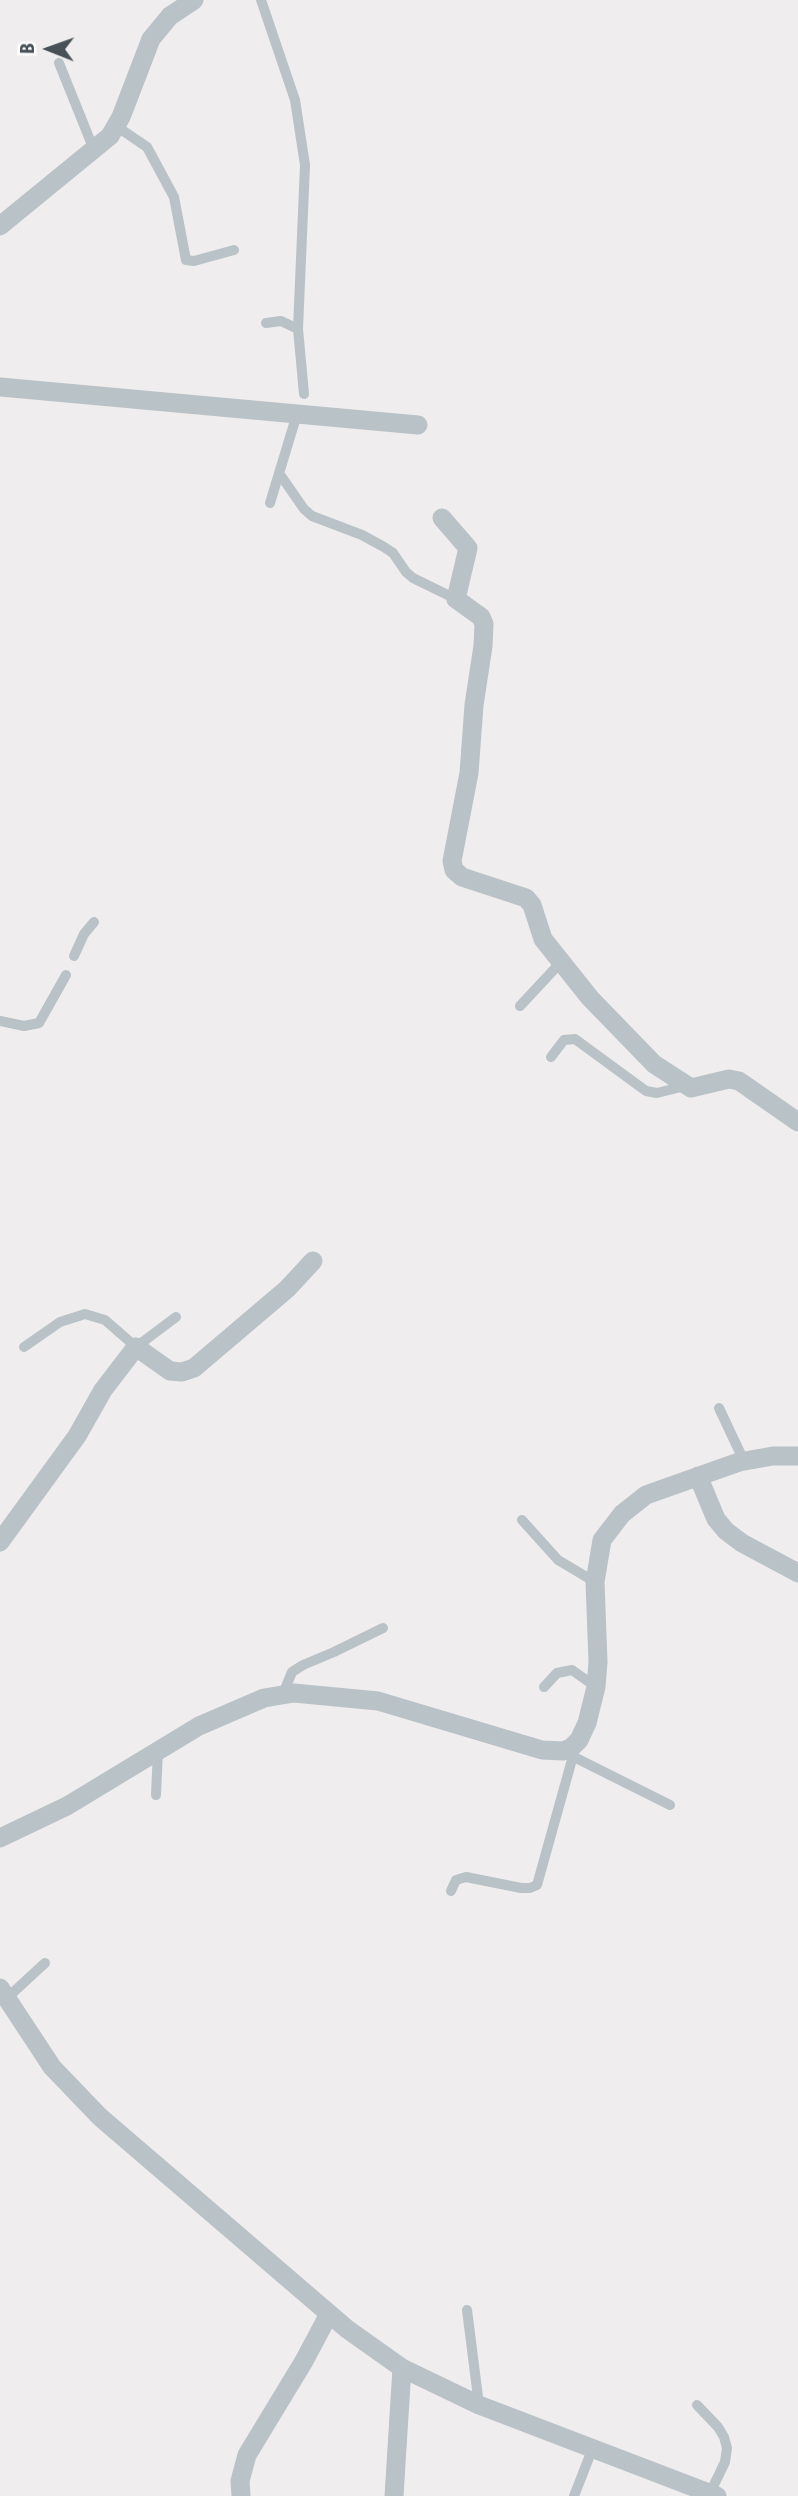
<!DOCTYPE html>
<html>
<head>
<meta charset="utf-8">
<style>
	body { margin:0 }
	#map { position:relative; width:798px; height:2496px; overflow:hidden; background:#efeded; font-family:"Fira Sans Condensed",sans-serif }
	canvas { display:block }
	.north { position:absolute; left:14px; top:14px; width:70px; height:70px; -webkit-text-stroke:5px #fff; paint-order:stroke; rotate:271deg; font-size:19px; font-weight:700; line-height:28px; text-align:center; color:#475157 }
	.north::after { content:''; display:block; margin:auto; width:24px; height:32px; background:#475157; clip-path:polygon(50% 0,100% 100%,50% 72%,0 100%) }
</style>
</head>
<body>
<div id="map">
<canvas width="798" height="2496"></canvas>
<div class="north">B</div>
</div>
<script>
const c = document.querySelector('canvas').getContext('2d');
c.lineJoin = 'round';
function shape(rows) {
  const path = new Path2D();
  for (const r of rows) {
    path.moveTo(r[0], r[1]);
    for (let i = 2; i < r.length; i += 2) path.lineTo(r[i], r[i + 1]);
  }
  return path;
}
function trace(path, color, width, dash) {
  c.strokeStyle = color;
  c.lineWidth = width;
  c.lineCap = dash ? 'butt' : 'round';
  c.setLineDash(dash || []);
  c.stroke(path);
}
trace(shape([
	[261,0,295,100,305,165,298,329],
	[59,63,94,150],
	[116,126,147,147,174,197,186,260,194,261,234,250],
	[266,323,281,321,298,329,304,394],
	[279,473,304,509,312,516,362,535,384,547,393,553,406,572,413,578,456,599],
	[270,503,297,414],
	[74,956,84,934,94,922],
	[520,1006,561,962],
	[0,1021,24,1026,39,1023,66,975],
	[551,1057,564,1040,575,1039,646,1091,657,1093,685,1086],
	[24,1347,60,1322,85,1314,105,1320,136,1347,176,1317],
	[719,1408,744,1461],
	[522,1520,558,1560,595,1582],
	[544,1687,557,1673,572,1670,596,1687],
	[283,1694,292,1672,303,1665,334,1652,383,1628],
	[570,1755,670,1805],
	[156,1795,158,1750],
	[451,1891,456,1880,466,1877,521,1888,530,1888,537,1885,573,1756],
	[7,1998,45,1963],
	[467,2310,479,2405],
	[697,2405,718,2427,724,2437,727,2448,725,2462,710,2493],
	[574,2496,592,2450]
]), '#b9c2c7', 10);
trace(shape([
	[0,226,110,136,121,117,151,39,170,16,194,0],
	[0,387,418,425],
	[442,518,468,548,456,599,481,617,484,624,483,646,474,705,469,773,452,861,454,870,462,877,526,898,532,905,543,939,590,998,654,1064,691,1088,729,1079,739,1081,798,1122],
	[698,1476,716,1519,726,1531,742,1543,798,1573],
	[0,1542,77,1436,103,1390,136,1347,170,1371,182,1372,194,1368,287,1289,313,1261],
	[0,1838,67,1806,199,1726,264,1698,294,1693,378,1701,542,1750,563,1751,571,1748,579,1740,587,1723,596,1687,598,1662,595,1582,602,1540,622,1514,646,1495,739,1462,773,1456,798,1456],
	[0,1988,52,2067,100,2117,347,2329,402,2368,479,2405,717,2496],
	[241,2496,240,2481,247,2455,304,2361,329,2314],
	[394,2496,402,2368]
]), '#b9c2c7', 19);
</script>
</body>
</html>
